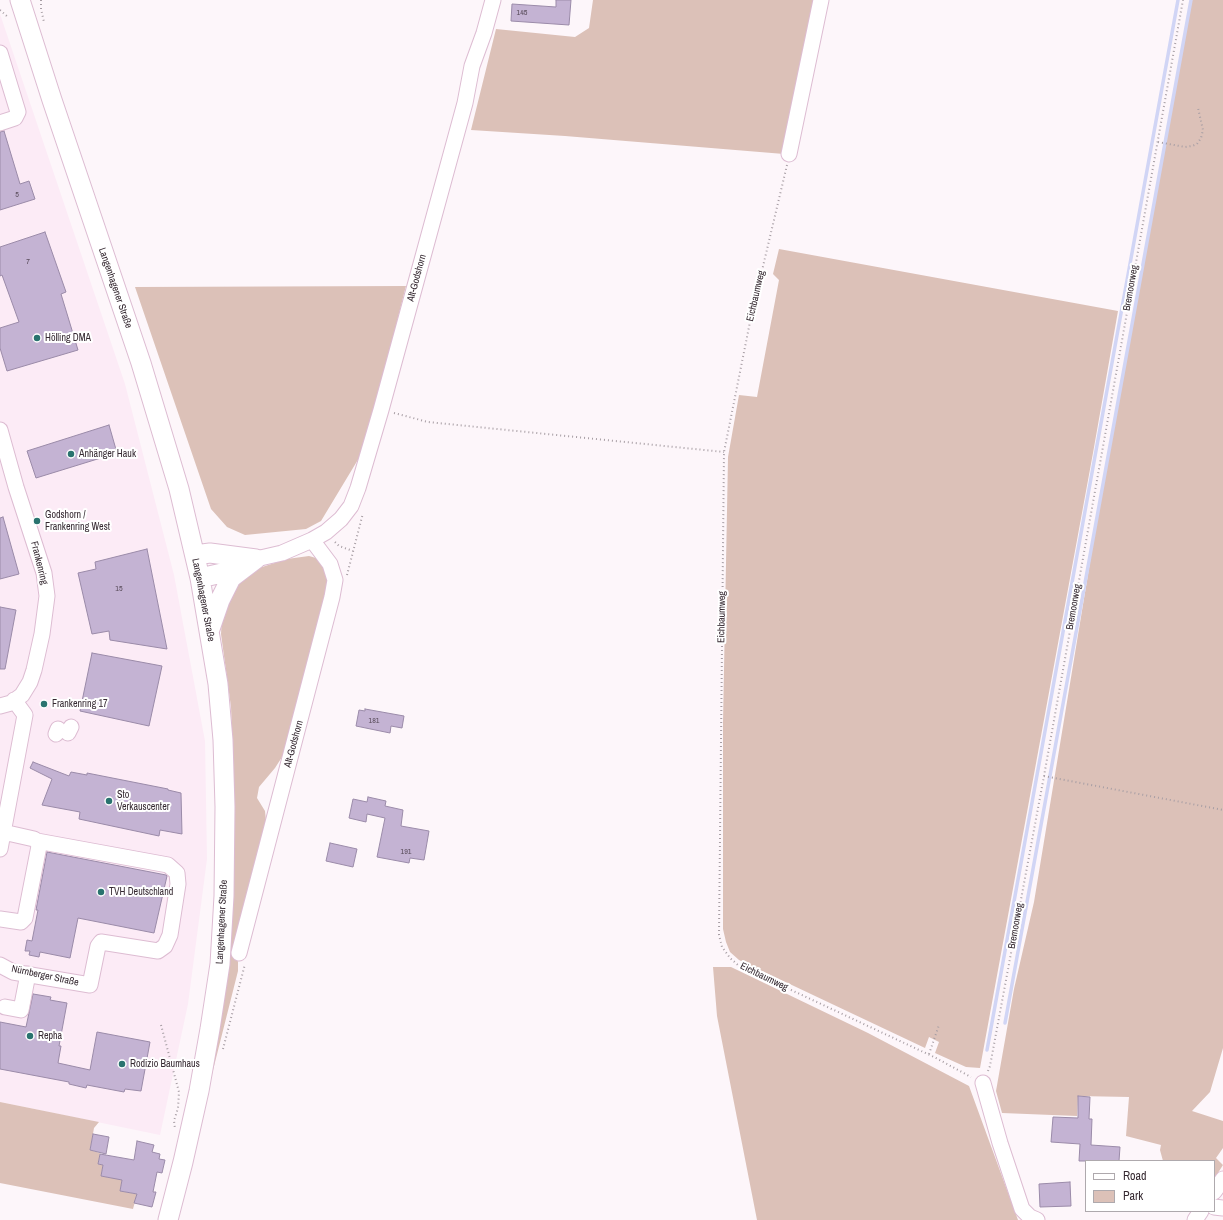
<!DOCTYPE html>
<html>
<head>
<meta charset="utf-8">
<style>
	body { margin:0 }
	#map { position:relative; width:1223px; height:1220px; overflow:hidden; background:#fdf6fa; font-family:"Archivo Narrow",sans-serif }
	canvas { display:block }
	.legend { position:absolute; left:1085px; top:1160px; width:130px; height:52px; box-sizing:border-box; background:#fff; border:1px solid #aea9ad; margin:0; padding:5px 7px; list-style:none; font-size:12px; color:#352931 }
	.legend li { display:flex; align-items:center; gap:8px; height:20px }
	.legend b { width:20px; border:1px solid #aea9ad }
</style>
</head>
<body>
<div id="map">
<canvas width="1223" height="1220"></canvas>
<ul class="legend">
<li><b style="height:5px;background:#fff"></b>Road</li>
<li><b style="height:11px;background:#dcc1b8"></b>Park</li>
</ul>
</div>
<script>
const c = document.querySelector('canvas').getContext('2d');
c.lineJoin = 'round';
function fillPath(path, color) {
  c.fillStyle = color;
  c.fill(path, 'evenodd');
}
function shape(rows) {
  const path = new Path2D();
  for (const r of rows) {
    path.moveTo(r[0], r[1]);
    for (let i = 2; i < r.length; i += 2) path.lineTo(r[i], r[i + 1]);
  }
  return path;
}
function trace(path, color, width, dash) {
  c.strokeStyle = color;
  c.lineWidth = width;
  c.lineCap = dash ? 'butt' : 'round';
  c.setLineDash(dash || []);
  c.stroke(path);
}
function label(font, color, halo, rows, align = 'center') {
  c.font = font + ' "Archivo Narrow",sans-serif';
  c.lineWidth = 4;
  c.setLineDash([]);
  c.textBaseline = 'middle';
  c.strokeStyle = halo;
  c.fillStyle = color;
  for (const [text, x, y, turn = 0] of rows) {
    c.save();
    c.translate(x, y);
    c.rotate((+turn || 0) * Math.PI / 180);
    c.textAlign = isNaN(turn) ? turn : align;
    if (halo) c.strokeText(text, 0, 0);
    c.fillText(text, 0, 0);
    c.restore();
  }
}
fillPath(shape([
	[0,14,125,384,174,575,205,741,207,859,188,1004,160,1135,0,1102]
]), '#fcebf6');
fillPath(shape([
	[593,0,816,0,784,154,565,136,471,130,496,29,575,37,589,28],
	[1191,0,1223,0,1223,1048,1210,1092,1192,1111,1223,1121,1223,1148,1216,1158,1223,1165,1214,1179,1214,1161,1163,1161,1160,1150,1161,1145,1126,1136,1129,1097,1078,1096,1077,1116,1002,1113,996,1091,1014,989,1034,902,1107,459],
	[779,249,1118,311,1093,453,980,1068,966,1067,935,1053,939,1042,929,1037,925,1048,739,960,730,952,726,942,723,929,723,723,728,457,739,395,757,397,779,280,773,274],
	[406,286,365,448,321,521,306,529,245,535,227,527,211,509,135,287],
	[309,556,316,558,322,564,328,583,289,734,282,757,275,768,259,787,257,798,265,811,266,821,250,883,236,956,238,962,238,971,210,1082,210,1076,230,910,235,810,231,707,221,634,222,616,240,578,259,568,287,559],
	[713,967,731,967,868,1033,969,1086,1018,1220,757,1220,717,1016],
	[0,1102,99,1122,94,1128,90,1150,100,1153,98,1164,103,1165,101,1176,112,1178,123,1175,120,1191,137,1194,133,1209,0,1183]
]), '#dcc1b8');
trace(shape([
	[1005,1023,1191,0],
	[987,1050,1178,0]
]), '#d1d5f5', 3.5);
const building = shape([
	[556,0,571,0,569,25,511,21,512,4,556,7,556,0],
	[4,131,20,184,29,181,35,199,0,210,0,132,4,131],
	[45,232,66,292,61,294,78,350,7,371,0,348,0,328,19,322,2,275,0,276,0,247,45,232],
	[109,425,117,453,36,478,27,451,109,425],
	[3,517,19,574,0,579,0,518,3,517],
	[147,549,167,649,110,640,109,631,92,634,78,573,96,569,95,562,147,549],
	[0,607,16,610,5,669,0,669,0,607],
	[92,653,162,666,149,726,80,711,92,653],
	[365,709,404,716,402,728,391,726,390,733,356,726,359,710,365,711,365,709],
	[33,762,69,776,71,772,87,775,87,773,168,789,168,790,181,793,182,834,160,830,159,836,79,819,80,812,42,805,52,779,30,768,33,762],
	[368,797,386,801,385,806,403,810,401,826,429,831,424,860,410,858,409,863,377,857,385,818,367,814,366,822,349,818,353,799,367,802,368,797],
	[330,843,357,849,353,867,326,861,330,843],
	[47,852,166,875,167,876,154,933,78,918,70,958,40,952,39,957,29,955,30,951,25,951,27,940,32,941,38,910,36,910,47,852],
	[33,994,51,997,50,1000,67,1003,59,1046,61,1046,58,1063,90,1070,97,1032,150,1042,141,1091,125,1089,124,1092,87,1085,86,1088,69,1084,69,1082,0,1069,0,1022,26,1027,33,994],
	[1078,1096,1090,1097,1089,1119,1092,1119,1091,1145,1120,1147,1119,1161,1079,1161,1080,1144,1051,1142,1053,1117,1078,1118,1078,1096],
	[93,1134,109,1137,106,1154,90,1150,93,1134],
	[137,1141,154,1145,152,1152,160,1154,159,1159,165,1160,162,1173,157,1172,153,1192,156,1192,152,1207,134,1203,137,1194,120,1191,122,1180,101,1176,103,1165,98,1164,100,1154,134,1160,137,1141],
	[1070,1182,1071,1206,1040,1207,1039,1184,1070,1182]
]);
fillPath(building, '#c4b3d3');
trace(building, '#9b8ba9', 1);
const minor = shape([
	[0,53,18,112,15,118,0,123],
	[789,154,821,0],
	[0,430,16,487,44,573,47,596,42,634,34,670,30,682,22,695,11,703,0,706],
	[256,559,282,553,312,540,326,532,341,519,351,506,358,488,381,410,465,103,472,66,484,33,493,0],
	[68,733,71,727],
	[56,734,58,729],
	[0,849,25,715,14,700],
	[0,919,21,922,25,918,39,846,37,841,34,839,3,832],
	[239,953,332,597,335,580,330,564,312,540],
	[0,965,13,972,90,985,98,946,101,942,158,951,165,946,170,935,178,884,177,873,168,865,37,841],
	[5,1007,21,1010,28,974],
	[983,1083,1000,1143,1022,1209,1030,1217,1037,1220],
	[1214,1192,1223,1179],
	[1214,1207,1223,1208],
	[1195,1220,1201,1211]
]);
const major = shape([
	[20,0,52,100,141,363,179,489,200,578,218,684,223,740,225,807,224,896,220,964,210,1029,199,1091,183,1162,168,1220],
	[195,555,210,553,256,559],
	[200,578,244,568],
	[210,629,220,600,231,578,256,559]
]);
trace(minor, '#ddbcd2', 17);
trace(major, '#ddbcd2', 21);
trace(shape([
	[41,0,41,9,44,22],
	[0,10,9,18],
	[1158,142,1185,147,1192,146,1197,144,1201,138,1203,130,1198,108],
	[787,165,751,317,724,452,719,935,722,947,730,958,738,965,934,1057,971,1077],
	[394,413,428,422,724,452],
	[335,542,339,546,353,551],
	[347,575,363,513],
	[1044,776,1223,810],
	[161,1025,179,1092,178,1108,174,1121,175,1129],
	[223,1049,245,964],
	[929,1054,939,1025],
	[988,1071,990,1066,1044,776,1183,0]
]), '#a79ea4', 2, [1, 3]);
trace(minor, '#fff', 15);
trace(major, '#fff', 19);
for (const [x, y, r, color] of [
	[37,338,4,"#29736f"],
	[71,454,4,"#29736f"],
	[37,521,4,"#29736f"],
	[44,704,4,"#29736f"],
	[109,801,4,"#29736f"],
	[101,892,4,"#29736f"],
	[30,1036,4,"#29736f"],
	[122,1064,4,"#29736f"]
]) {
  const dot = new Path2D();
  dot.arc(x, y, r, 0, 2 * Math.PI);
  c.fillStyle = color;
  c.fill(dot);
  trace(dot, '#fff', 1.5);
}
label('8px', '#594c5a', null, [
	["145",522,13],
	["5",17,195],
	["7",28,262],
	["15",119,589],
	["181",374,721],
	["191",406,852]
]);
label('10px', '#352931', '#fff', [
	["Alt-Godshorn",417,278,-75],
	["Langenhagener Straße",115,288,71],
	["Bremoorweg",1131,288,-80],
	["Eichbaumweg",756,296,-77],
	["Frankenring",39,563,76],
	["Langenhagener Straße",203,600,79],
	["Bremoorweg",1074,607,-80],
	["Eichbaumweg",722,617,-89],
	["Alt-Godshorn",294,744,-75],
	["Langenhagener Straße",222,922,-87],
	["Bremoorweg",1016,926,-80],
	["Nürnberger Straße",45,976,12],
	["Eichbaumweg",764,977,26]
]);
label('10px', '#352931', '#fff', [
	["Hölling DMA",45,338],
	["Anhänger Hauk",79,454],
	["Godshorn /",45,515],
	["Frankenring West",45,527],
	["Frankenring 17",52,704],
	["Sto",117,795],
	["Verkauscenter",117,807],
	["TVH Deutschland",109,892],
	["Repha",38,1036],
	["Rodizio Baumhaus",130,1064]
], 'left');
</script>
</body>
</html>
